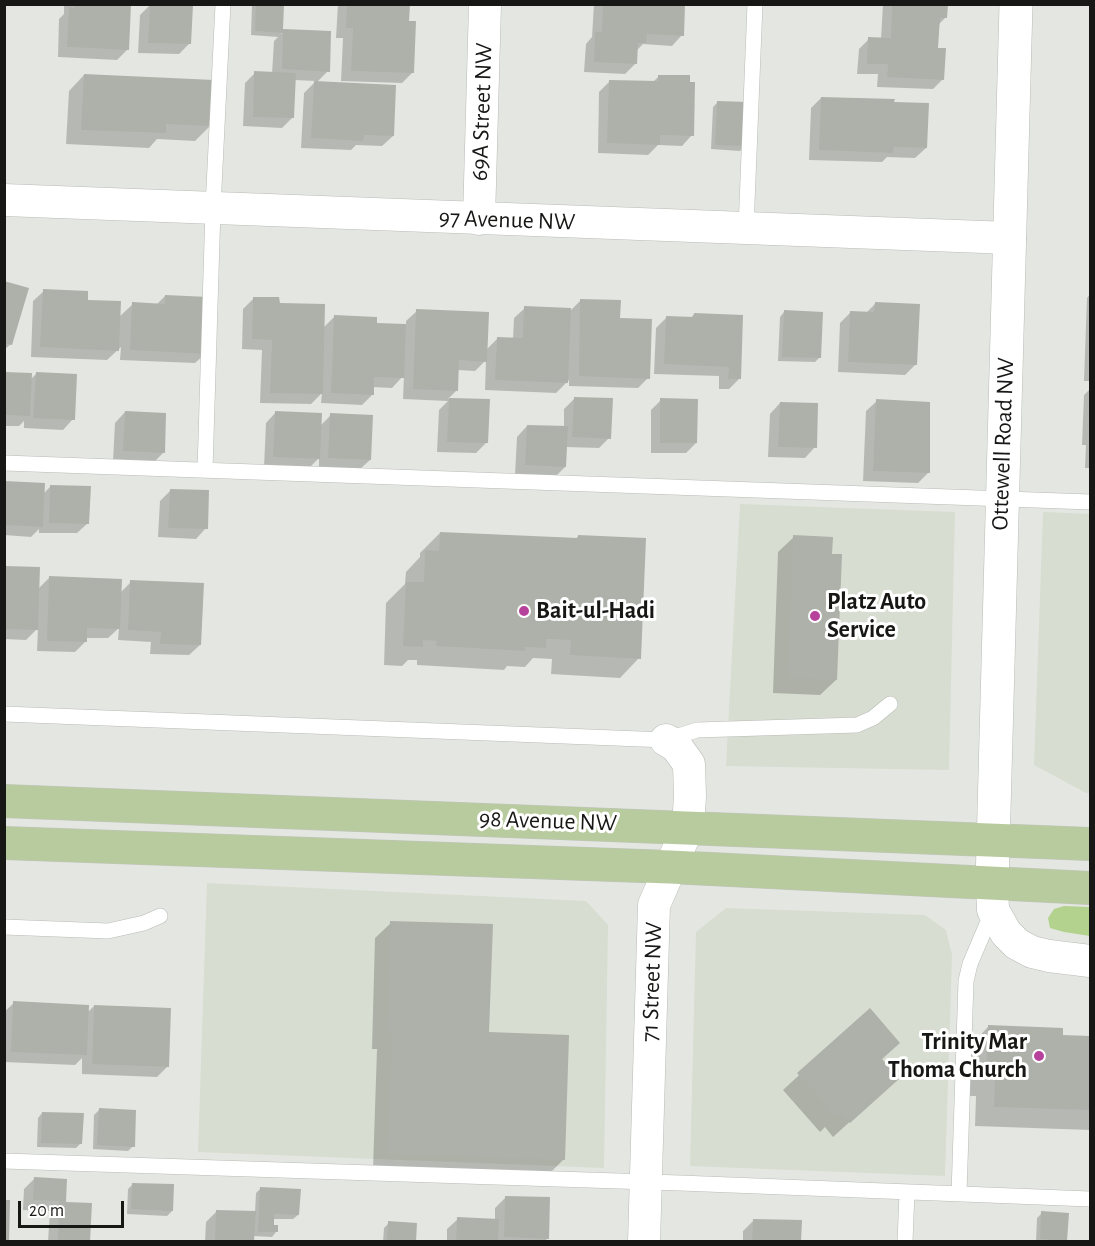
<!DOCTYPE html>
<html>
<head>
<meta charset="utf-8">
<style>
	body { margin:0 }
	#map { position:relative; width:1095px; height:1246px; overflow:hidden; background:#e4e7e1; font-family:"Alegreya Sans",sans-serif }
	canvas { display:block }
	.frame { position:absolute; inset:0; border:6px solid #171816; pointer-events:none }
	.scale { position:absolute; left:18px; top:1201px; width:106px; height:27px; box-sizing:border-box; border:3px solid #171816; border-top:0; padding-left:8px; font-size:18px; line-height:21px; white-space:nowrap; color:#171816; -webkit-text-stroke:4px #fff; paint-order:stroke }
</style>
</head>
<body>
<div id="map">
<canvas width="1095" height="1246"></canvas>
<div class="frame"></div>
<div class="scale">20 m</div>
</div>
<script>
const c = document.querySelector('canvas').getContext('2d');
c.lineJoin = 'round';
function fillPath(path, color) {
  c.fillStyle = color;
  c.fill(path, 'evenodd');
}
function shape(rows) {
  const path = new Path2D();
  for (const r of rows) {
    path.moveTo(r[0], r[1]);
    for (let i = 2; i < r.length; i += 2) path.lineTo(r[i], r[i + 1]);
  }
  return path;
}
function trace(path, color, width, dash) {
  c.strokeStyle = color;
  c.lineWidth = width;
  c.lineCap = dash ? 'butt' : 'round';
  c.setLineDash(dash || []);
  c.stroke(path);
}
function label(font, color, halo, rows, align = 'center') {
  c.font = font + ' "Alegreya Sans",sans-serif';
  c.lineWidth = 6;
  c.setLineDash([]);
  c.textBaseline = 'middle';
  c.strokeStyle = halo;
  c.fillStyle = color;
  for (const [text, x, y, turn = 0] of rows) {
    c.save();
    c.translate(x, y);
    c.rotate((+turn || 0) * Math.PI / 180);
    c.textAlign = isNaN(turn) ? turn : align;
    if (halo) c.strokeText(text, 0, 0);
    c.fillText(text, 0, 0);
    c.restore();
  }
}
fillPath(shape([
	[740,504,955,512,949,770,726,766],
	[1043,512,1090,514,1090,793,1086,793,1034,765],
	[207,883,586,901,608,925,604,1168,198,1152],
	[726,908,925,915,946,930,952,955,945,1176,690,1166,696,932]
]), '#d7ddd0');
fillPath(shape([
	[1064,906,1090,907,1090,936,1064,932,1050,928,1048,918,1054,909]
]), '#b3d28d');
fillPath(shape([
	[64,4,129,4,128,49,117,60,58,57,59,19,64,14],
	[252,4,283,4,281,34,284,31,328,71,316,83,393,136,382,146,356,145,351,150,301,148,304,93,316,81,294,80,293,117,282,128,243,126,245,83,255,73,272,74,274,41,278,37,251,35],
	[338,4,408,4,408,22,413,72,402,83,341,81,343,38,336,38],
	[594,4,684,4,682,35,672,46,643,44,636,51,636,63,625,74,584,72,586,44,592,37],
	[883,4,946,4,945,18,938,25,937,49,943,79,933,89,877,87,878,74,857,74,859,49,869,39,881,39],
	[150,5,189,44,179,54,138,53,140,15],
	[84,75,210,126,195,141,157,139,149,148,66,144,69,91],
	[659,76,692,135,682,146,658,145,648,155,598,153,599,92,610,81,652,83],
	[821,98,893,104,926,148,915,158,887,157,882,162,809,160,811,108],
	[718,102,745,146,740,151,711,149,713,107],
	[4,282,11,344,4,350],
	[44,291,86,302,119,317,133,304,156,305,165,296,206,353,195,363,120,360,121,347,107,360,31,357,33,301],
	[1090,294,1090,381,1084,381,1087,298],
	[253,299,278,305,323,328,335,316,375,324,406,326,406,321,417,311,486,350,497,339,513,339,514,318,525,308,571,310,580,301,619,320,648,378,638,388,569,386,569,380,556,393,485,390,486,360,475,371,457,370,457,390,448,399,488,401,487,442,476,453,437,452,439,410,448,401,403,399,404,375,392,388,372,387,372,395,362,405,321,403,322,393,311,404,260,403,262,350,242,349,243,309],
	[875,304,916,364,905,375,838,372,840,323,851,312,866,313],
	[784,312,820,357,815,362,778,361,780,317],
	[694,314,739,379,729,389,719,389,719,376,654,374,656,328,667,317,690,319],
	[4,374,31,375,30,380,36,374,73,419,63,430,24,428,24,421,19,426,4,426],
	[1090,389,1090,468,1085,468,1086,445,1082,445,1084,395],
	[575,398,609,438,599,448,566,447,565,467,555,477,515,475,517,437,527,426,564,428,564,409],
	[661,400,696,443,686,453,651,453,651,410],
	[877,401,928,473,918,483,863,481,866,411],
	[780,403,815,447,805,458,768,457,770,414],
	[125,412,163,453,153,463,113,461,115,423],
	[276,412,320,426,331,415,370,460,359,470,319,468,319,458,308,469,264,467,266,423],
	[4,482,43,494,51,486,88,523,77,533,39,533,39,529,31,537,4,535],
	[170,491,206,528,196,539,158,537,160,501],
	[440,533,576,539,578,536,639,658,620,678,551,674,552,659,533,658,525,667,507,666,504,670,417,665,417,660,408,660,402,666,384,665,386,603,405,584,406,572,420,557,420,553],
	[794,537,831,555,836,680,820,695,773,693,778,552],
	[4,567,38,589,49,578,120,593,131,582,200,645,189,655,150,654,151,642,118,640,119,628,108,638,86,638,85,642,75,652,37,651,38,628,26,640,4,639],
	[391,923,487,1034,564,1159,548,1175,373,1169,377,1049,372,1049,375,938],
	[14,1003,87,1013,94,1006,168,1066,157,1077,82,1074,82,1058,75,1065,4,1062,4,1012],
	[870,1010,880,1060,897,1079,833,1137,825,1127,820,1132,783,1090],
	[988,1027,1062,1037,1090,1038,1090,1130,975,1126,976,1096,967,1096,969,1047],
	[99,1110,133,1146,128,1151,93,1149,94,1115],
	[42,1113,81,1143,76,1148,37,1147,38,1118],
	[34,1179,65,1203,89,1242,48,1242,50,1211,23,1210,24,1189],
	[133,1184,172,1211,167,1216,127,1214,128,1189],
	[261,1188,298,1215,293,1219,273,1219,272,1226,276,1232,272,1237,253,1236,253,1242,205,1242,206,1222,217,1211,255,1213,256,1193],
	[506,1197,548,1238,544,1242,447,1242,447,1229,458,1219,495,1220,495,1208],
	[1042,1213,1066,1240,1064,1242,1036,1242,1037,1218],
	[754,1220,800,1242,743,1242,743,1231],
	[389,1223,414,1242,383,1242,384,1228]
]), '#0003');
fillPath(shape([
	[74,4,131,4,129,50,67,47,69,7,74,8],
	[150,4,193,5,191,44,148,43],
	[256,4,284,4,283,29,331,31,330,72,282,69,283,33,255,31],
	[347,4,410,4,409,21,416,21,414,73,351,71,353,28,346,28],
	[603,4,685,4,684,36,647,34,646,43,638,43,637,64,594,62,595,32,602,32],
	[892,4,948,4,947,18,940,18,938,48,946,48,944,80,887,77,888,64,867,64,868,37,891,38],
	[254,71,296,73,294,118,253,117],
	[84,74,214,80,211,126,166,124,166,133,81,130],
	[658,75,690,75,690,82,695,82,694,136,660,135,660,145,607,143,609,80,658,81],
	[314,81,396,85,394,136,364,135,363,141,311,138],
	[821,97,895,99,894,102,929,103,927,148,894,147,893,153,819,150],
	[717,101,748,102,746,146,715,145],
	[4,281,29,288,12,345,4,343],
	[43,289,88,291,88,300,121,301,119,351,40,347],
	[165,295,209,297,207,354,130,350,132,302,165,304],
	[253,297,279,297,280,303,325,304,323,394,270,393,272,340,252,339],
	[580,299,621,300,620,318,652,319,650,379,579,376],
	[875,302,920,304,917,365,848,362,850,311,874,312],
	[524,306,571,308,568,383,495,380,497,337,523,338],
	[416,309,489,312,487,362,459,360,458,391,413,389],
	[784,310,823,312,821,358,782,357],
	[694,313,743,315,741,379,728,379,729,367,664,364,666,316,694,317],
	[334,315,377,317,377,323,406,324,404,378,374,377,374,395,331,393],
	[5,372,32,373,30,416,5,415],
	[36,372,77,374,75,420,33,418],
	[574,397,613,398,611,439,572,437],
	[449,398,490,399,488,443,447,442],
	[660,398,698,399,697,443,660,443],
	[876,399,930,402,930,473,873,471],
	[780,402,818,403,817,448,778,447],
	[125,411,166,413,165,453,123,451],
	[275,411,322,413,320,459,273,457],
	[330,413,373,415,371,460,328,458],
	[527,425,568,426,566,467,525,465],
	[4,481,45,483,43,527,4,525],
	[50,485,91,486,89,524,49,523],
	[170,489,209,490,208,529,168,528],
	[440,532,578,538,578,535,646,538,641,659,570,655,571,640,546,639,546,648,525,647,525,651,436,646,437,641,423,640,423,647,403,646,406,582,424,582,425,550,439,551],
	[793,535,833,537,832,554,842,554,837,680,787,678],
	[4,566,40,567,38,630,4,629],
	[49,576,122,579,120,629,87,628,87,642,47,641],
	[130,580,204,583,201,645,160,644,161,632,128,630],
	[390,921,493,924,489,1032,569,1035,565,1160,387,1154,391,1034,387,1034],
	[13,1001,89,1005,87,1055,11,1052],
	[94,1005,171,1008,169,1067,92,1064],
	[870,1008,900,1043,882,1059,899,1079,850,1123,841,1113,836,1118,797,1073],
	[988,1025,1063,1028,1063,1035,1090,1036,1090,1110,994,1107,995,1077,986,1076],
	[99,1108,136,1110,135,1147,97,1145],
	[42,1112,84,1113,82,1144,41,1143],
	[34,1177,67,1179,66,1202,92,1203,90,1242,58,1242,59,1201,33,1200],
	[132,1183,174,1184,173,1211,131,1209],
	[260,1187,301,1189,299,1215,274,1214,274,1225,278,1225,278,1232,258,1232],
	[505,1196,550,1197,549,1239,504,1237],
	[4,1200,10,1200,9,1241,4,1241],
	[216,1210,256,1211,254,1242,215,1242],
	[1041,1211,1069,1213,1067,1241,1040,1239],
	[457,1217,499,1219,498,1242,456,1242],
	[753,1219,802,1220,801,1242,752,1242],
	[388,1221,417,1223,416,1242,387,1242]
]), '#aeb0aa');
const service = shape([
	[746,229,755,4],
	[4,463,1090,502],
	[205,470,213,208,223,4],
	[4,714,666,740,697,730,857,725,873,718,890,704],
	[4,927,108,931,144,923,160,916],
	[4,1161,680,1183,1090,1199],
	[959,1194,966,981,970,964,993,910],
	[905,1242,907,1192]
]);
const minor = shape([
	[4,200,1010,238],
	[479,219,485,4],
	[992,884,993,910,1006,933,1017,944,1032,952,1049,956,1090,961],
	[644,1242,654,905,688,827,690,796,689,764,676,746,666,740]
]);
const tertiary = shape([
	[992,884,1016,4]
]);
const primary = shape([
	[4,801,1090,844],
	[4,843,670,867,1090,888]
]);
trace(service, '#b8bbb5', 16);
trace(minor, '#b8bbb5', 33);
trace(tertiary, '#b8bbb5', 34);
trace(primary, '#c3c3c2', 34);
trace(service, '#fff', 15);
trace(minor, '#fff', 32);
trace(tertiary, '#fff', 33);
trace(primary, '#b8cb9e', 33);
for (const [x, y, r, color] of [
	[524,611,6,"#b6429c"],
	[815,616,6,"#b6429c"],
	[1039,1056,6,"#b6429c"]
]) {
  const dot = new Path2D();
  dot.arc(x, y, r, 0, 2 * Math.PI);
  c.fillStyle = color;
  c.fill(dot);
  trace(dot, '#fff', 2);
}
label('24px', '#171816', '#fff', [
	["69A Street NW",482,112,-88],
	["97 Avenue NW",507,220,2],
	["Ottewell Road NW",1003,444,-88],
	["98 Avenue NW",548,821,2],
	["71 Street NW",652,982,-88]
]);
label('bold 24px', '#171816', '#fff', [
	["Platz Auto",827,602],
	["Service",827,630],
	["Bait-ul-Hadi",536,611],
	["Trinity Mar",1027,1042,"right"],
	["Thoma Church",1027,1070,"right"]
], 'left');
</script>
</body>
</html>
